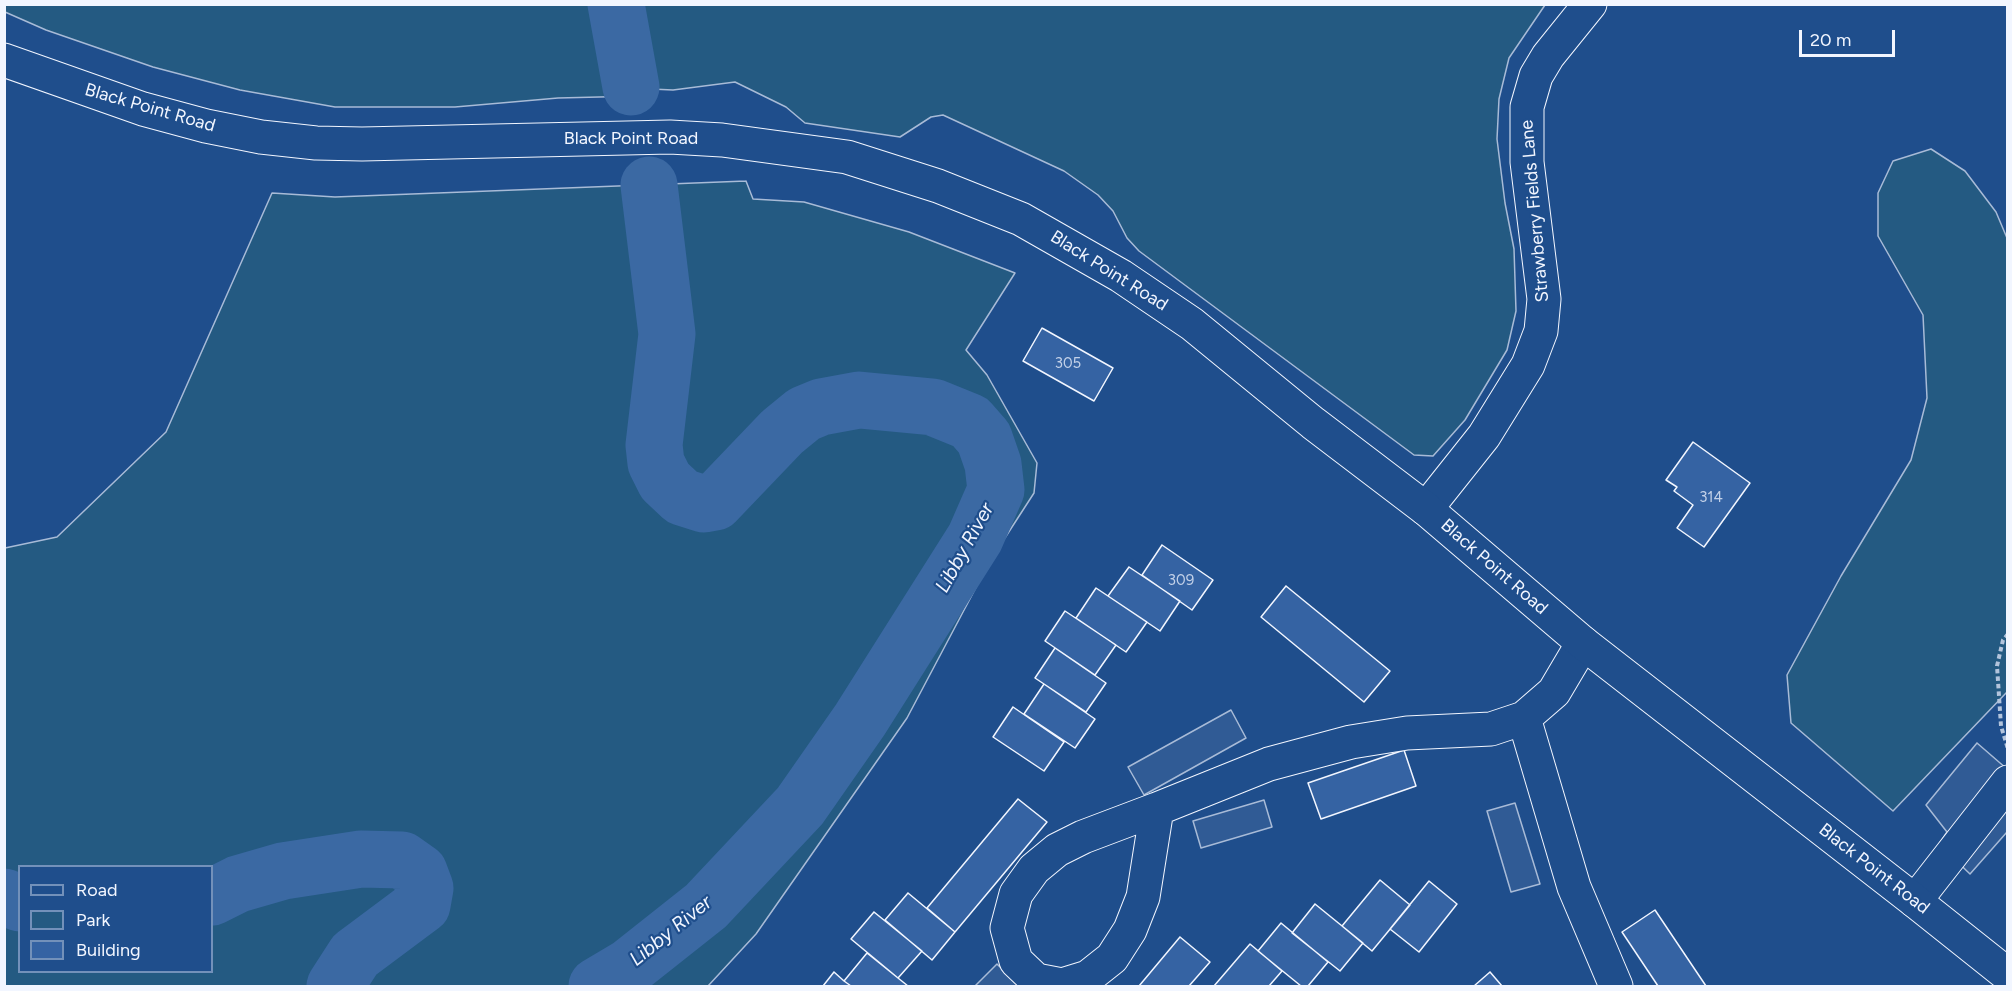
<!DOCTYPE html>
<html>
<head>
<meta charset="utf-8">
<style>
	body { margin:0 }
	#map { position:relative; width:2012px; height:991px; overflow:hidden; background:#1f4e8c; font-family:Figtree,sans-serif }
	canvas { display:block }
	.frame { position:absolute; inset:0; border:6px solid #f2f6ff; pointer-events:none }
	.legend { position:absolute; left:18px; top:865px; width:195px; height:108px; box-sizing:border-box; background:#1f4e8c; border:2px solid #7391ba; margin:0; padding:8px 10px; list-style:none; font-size:18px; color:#f2f6ff }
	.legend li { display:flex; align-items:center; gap:12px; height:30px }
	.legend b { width:30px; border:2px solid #7391ba }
	.scale { position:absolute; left:1799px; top:30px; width:96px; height:27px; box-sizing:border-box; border:3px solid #f2f6ff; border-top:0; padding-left:8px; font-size:18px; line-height:21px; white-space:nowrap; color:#f2f6ff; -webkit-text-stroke:4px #1f4e8c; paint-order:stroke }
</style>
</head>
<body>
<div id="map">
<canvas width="2012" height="991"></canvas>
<div class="frame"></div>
<ul class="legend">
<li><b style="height:8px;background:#1f4e8c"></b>Road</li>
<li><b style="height:16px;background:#245a82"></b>Park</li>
<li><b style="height:16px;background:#3563a3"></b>Building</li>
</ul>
<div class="scale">20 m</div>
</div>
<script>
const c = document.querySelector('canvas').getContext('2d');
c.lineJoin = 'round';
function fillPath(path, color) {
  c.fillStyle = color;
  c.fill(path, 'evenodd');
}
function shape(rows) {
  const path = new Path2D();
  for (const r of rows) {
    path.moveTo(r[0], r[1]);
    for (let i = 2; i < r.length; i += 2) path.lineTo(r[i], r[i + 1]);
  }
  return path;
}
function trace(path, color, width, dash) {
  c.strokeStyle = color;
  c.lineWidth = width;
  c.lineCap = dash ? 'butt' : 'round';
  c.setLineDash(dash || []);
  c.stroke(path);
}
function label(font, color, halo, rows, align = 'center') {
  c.font = font + ' Figtree,sans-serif';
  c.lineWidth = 4.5;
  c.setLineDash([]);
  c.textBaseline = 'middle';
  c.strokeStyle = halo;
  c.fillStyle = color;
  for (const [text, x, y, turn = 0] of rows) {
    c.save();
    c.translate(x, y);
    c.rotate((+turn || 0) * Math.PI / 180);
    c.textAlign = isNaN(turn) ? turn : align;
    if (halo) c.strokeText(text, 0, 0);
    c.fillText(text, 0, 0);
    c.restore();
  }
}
const green = shape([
	[5,4,1545,5,1509,58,1499,99,1497,139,1505,203,1514,249,1516,311,1507,350,1465,420,1433,456,1414,455,1139,251,1127,238,1113,211,1098,195,1064,171,943,115,931,117,900,137,805,123,786,107,735,82,673,90,629,88,640,96,558,98,455,107,335,107,240,90,153,67,46,30,5,12,5,4],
	[1931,149,1965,171,1996,212,2007,238,2007,692,1893,811,1791,723,1787,675,1841,576,1911,460,1927,398,1923,315,1878,236,1878,193,1893,161,1931,149],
	[746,181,753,199,804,202,909,232,1015,273,966,350,987,375,1037,463,1034,493,990,561,907,718,756,934,708,986,5,986,5,548,57,537,166,432,272,193,335,197,746,181],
	[20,866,212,866,212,972,20,972,20,866]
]);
fillPath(green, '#245a82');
trace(green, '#a8bbd7', 1.5);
const parking = shape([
	[1231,710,1246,738,1144,795,1128,767,1231,710],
	[1977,743,2007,769,2007,832,1970,874,1939,844,1947,832,1926,805,1977,743],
	[1264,800,1272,827,1201,848,1193,821,1264,800],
	[1515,803,1540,884,1511,892,1487,811,1515,803],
	[997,964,1019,986,975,986,997,964]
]);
fillPath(parking, '#305b95');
trace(parking, '#a8bbd7', 1.5);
trace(shape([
	[616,4,631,87],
	[4,897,20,903],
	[212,897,238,884,283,871,361,859,402,860,419,872,425,888,422,905,355,955,335,986],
	[597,986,629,967,706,906,800,806,860,720,975,538,996,490,993,464,984,438,970,422,933,407,859,400,821,407,804,414,782,432,715,502,704,504,682,497,665,481,656,463,654,445,667,334,649,185]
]), '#3b69a3', 57);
const building = shape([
	[1042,328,1113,368,1094,401,1023,361,1042,328],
	[1693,442,1750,483,1704,547,1677,528,1693,505,1674,491,1677,487,1666,480,1693,442],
	[1162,545,1213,580,1192,610,1142,575,1162,545],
	[1129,567,1180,601,1160,631,1108,596,1129,567],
	[1286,586,1390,671,1364,702,1261,617,1286,586],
	[1096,588,1147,622,1126,652,1076,618,1096,588],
	[1065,611,1116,645,1095,675,1045,641,1065,611],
	[1055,648,1106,683,1086,712,1035,678,1055,648],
	[1044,684,1095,719,1075,748,1024,714,1044,684],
	[1013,707,1064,742,1044,771,993,737,1013,707],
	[1404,750,1416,786,1321,819,1308,783,1404,750],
	[1018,799,1047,822,955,932,927,908,1018,799],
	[1380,880,1410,905,1372,951,1342,926,1380,880],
	[1429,881,1457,904,1419,952,1390,929,1429,881],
	[908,893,955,932,932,960,885,920,908,893],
	[1315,904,1363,943,1340,971,1292,933,1315,904],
	[1655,910,1706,986,1658,986,1622,932,1655,910],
	[874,912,922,951,898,978,851,939,874,912],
	[1281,923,1328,962,1308,986,1301,986,1258,951,1281,923],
	[1180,937,1210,962,1189,986,1139,986,1180,937],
	[1250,944,1282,971,1269,986,1214,986,1250,944],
	[867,953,898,978,908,986,851,986,844,981,867,953],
	[834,972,844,981,851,986,823,986,834,972],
	[1490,972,1502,986,1474,986,1490,972]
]);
fillPath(building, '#3563a3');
trace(building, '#f2f6ff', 1.5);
const minor = shape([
	[1426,509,1484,436,1528,365,1541,331,1544,299,1527,162,1527,107,1536,76,1548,56,1590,4],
	[1524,718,1574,887,1616,986],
	[1157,809,1143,897,1130,930,1112,958,1088,977,1062,985,1036,980,1016,961,1007,928,1016,894,1034,869,1057,850,1083,837,1157,809],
	[1157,809,1269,764,1351,742,1407,733,1491,729,1524,718,1554,692,1583,643],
	[1915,901,2008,782]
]);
const major = shape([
	[4,60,143,109,206,126,261,137,316,143,362,144,670,137,722,140,847,157,938,186,1021,219,1121,276,1192,324,1313,423,1426,509,1583,643,1915,901,2008,975]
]);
trace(minor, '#f2f6ff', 35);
trace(major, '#f2f6ff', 35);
trace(shape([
	[2008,634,2003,640,1997,666,2001,726,2008,749]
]), '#b3c4dc', 4, [4.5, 3]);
trace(minor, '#1f4e8c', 33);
trace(major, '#1f4e8c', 33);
label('15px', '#c3d1e8', null, [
	["305",1068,364],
	["314",1711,498],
	["309",1181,581]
]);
label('18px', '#f2f6ff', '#1f4e8c', [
	["Black Point Road",150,108,16],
	["Black Point Road",631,139],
	["Strawberry Fields Lane",1535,211,-95],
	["Black Point Road",1109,271,32],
	["Black Point Road",1494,567,41],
	["Black Point Road",1874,869,38]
]);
label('italic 20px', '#f2f6ff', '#1f4e8c', [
	["Libby River",965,548,-61],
	["Libby River",671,931,-39]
]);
</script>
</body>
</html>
